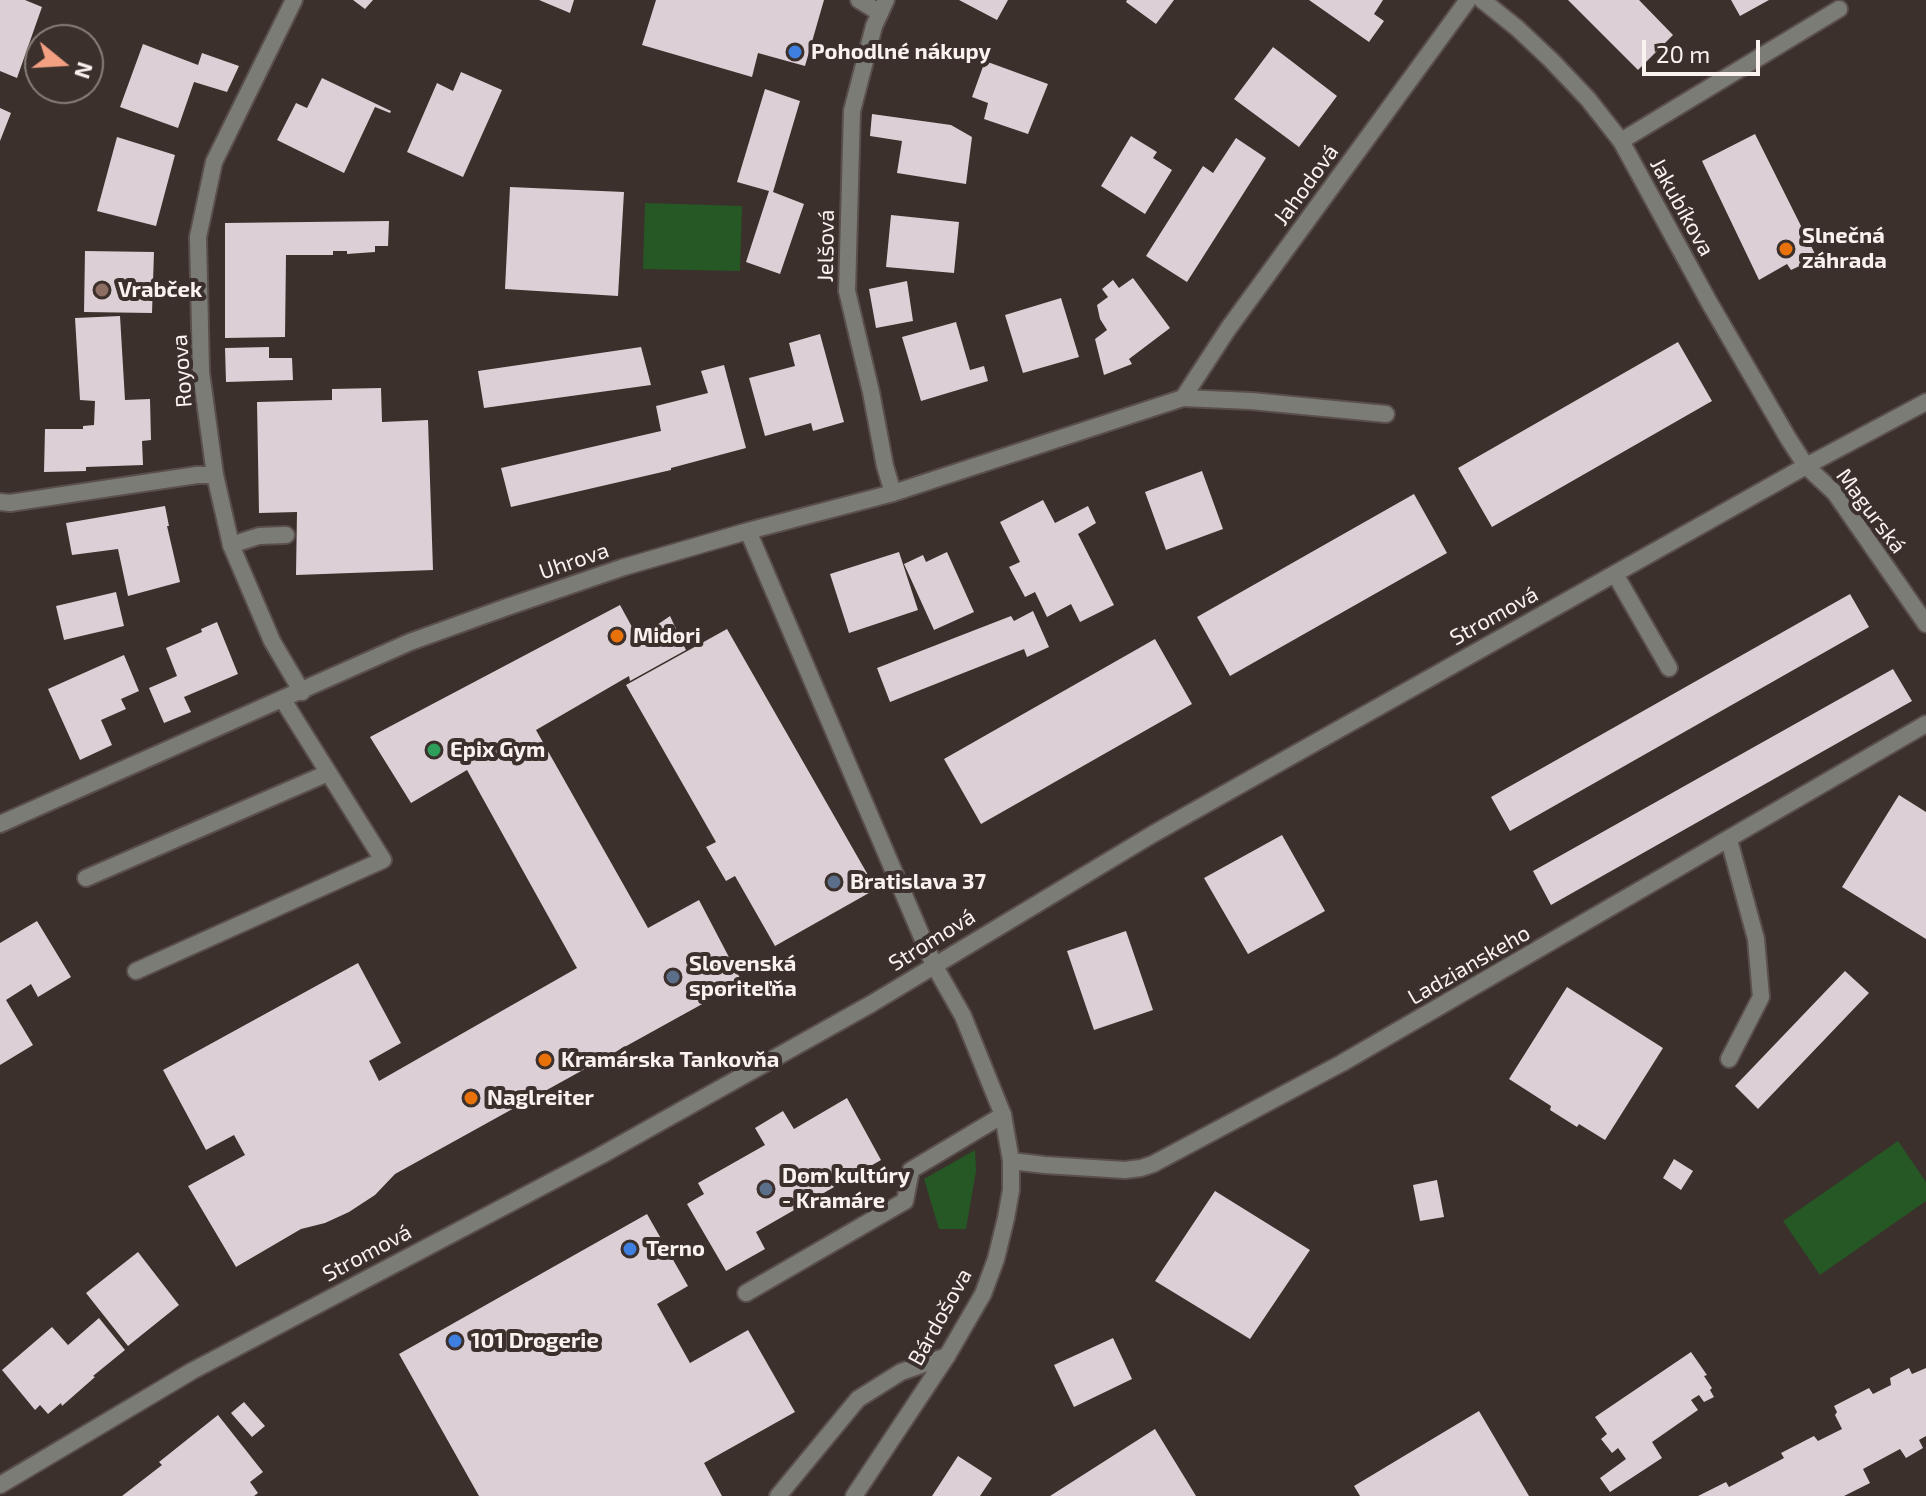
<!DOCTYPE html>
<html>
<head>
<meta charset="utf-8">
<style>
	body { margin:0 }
	#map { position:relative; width:1926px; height:1496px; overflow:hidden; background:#3b302b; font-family:"Exo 2",sans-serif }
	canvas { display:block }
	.north { position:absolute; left:24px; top:24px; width:80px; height:80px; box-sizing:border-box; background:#3b302b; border:2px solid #877e79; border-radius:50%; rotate:108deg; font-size:22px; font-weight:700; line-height:32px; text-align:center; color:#faf2ef }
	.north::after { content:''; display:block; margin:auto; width:28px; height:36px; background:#f39f82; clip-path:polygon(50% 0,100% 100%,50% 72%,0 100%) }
	.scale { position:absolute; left:1642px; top:40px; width:118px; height:36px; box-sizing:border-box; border:4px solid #faf2ef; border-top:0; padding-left:10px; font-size:24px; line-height:28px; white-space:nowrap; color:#faf2ef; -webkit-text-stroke:6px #3b302b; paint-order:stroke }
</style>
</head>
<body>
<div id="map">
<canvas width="1926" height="1496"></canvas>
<div class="north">N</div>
<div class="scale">20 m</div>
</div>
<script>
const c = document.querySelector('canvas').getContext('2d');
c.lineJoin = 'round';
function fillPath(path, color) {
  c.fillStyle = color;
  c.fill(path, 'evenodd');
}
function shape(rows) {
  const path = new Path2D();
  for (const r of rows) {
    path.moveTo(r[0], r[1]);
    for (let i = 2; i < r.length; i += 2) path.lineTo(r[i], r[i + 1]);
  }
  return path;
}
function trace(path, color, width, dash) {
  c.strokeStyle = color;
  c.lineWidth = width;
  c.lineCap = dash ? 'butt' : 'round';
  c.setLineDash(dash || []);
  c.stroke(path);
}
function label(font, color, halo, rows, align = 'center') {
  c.font = font + ' "Exo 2",sans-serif';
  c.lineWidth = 8;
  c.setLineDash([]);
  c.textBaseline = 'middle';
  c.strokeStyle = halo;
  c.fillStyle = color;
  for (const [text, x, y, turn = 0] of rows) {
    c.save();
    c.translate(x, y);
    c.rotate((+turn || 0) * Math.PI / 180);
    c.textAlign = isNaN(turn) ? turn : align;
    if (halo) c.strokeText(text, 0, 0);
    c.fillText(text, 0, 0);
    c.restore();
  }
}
fillPath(shape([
	[645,203,742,206,740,271,643,269],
	[1898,1141,1926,1182,1926,1201,1820,1275,1783,1221],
	[975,1150,976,1171,966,1229,939,1229,924,1179]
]), '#265825');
fillPath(shape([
	[0,0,25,0,42,7,17,78,0,71],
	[353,0,373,0,365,9],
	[539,0,574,0,570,13],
	[656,0,824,0,805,66,758,53,752,77,642,45],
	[959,0,1008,0,997,20],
	[1127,0,1174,0,1156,24,1126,2],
	[1309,0,1383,0,1374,14,1384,21,1369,42],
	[1568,0,1639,0,1673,35,1638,70],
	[1731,0,1769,0,1740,16],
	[143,44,198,65,202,53,239,66,227,92,194,82,178,128,120,107],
	[1273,47,1337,96,1299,147,1234,99],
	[985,61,1048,84,1028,134,984,119,988,103,972,97],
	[461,72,502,90,463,177,407,152,437,83,453,91],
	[322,78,391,111,390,113,375,107,344,173,277,140,296,103,307,108],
	[765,89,800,101,773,192,804,204,780,274,746,262,769,191,737,182],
	[0,108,11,113,0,141],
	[872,114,951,125,972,137,966,184,897,173,902,141,870,136],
	[1755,134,1817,258,1791,270,1787,264,1759,280,1702,161],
	[1131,136,1157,152,1153,158,1172,170,1145,214,1101,186],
	[117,137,175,155,156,226,97,211],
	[1236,138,1266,158,1187,282,1146,256,1203,166,1213,173],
	[510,187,624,192,618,296,505,289],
	[891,215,959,222,954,273,886,267],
	[389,221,388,246,375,246,375,252,347,254,347,251,333,251,333,255,286,255,285,337,225,338,225,223],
	[85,251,154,252,152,313,84,312],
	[1133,278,1170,328,1129,359,1132,364,1104,375,1095,339,1107,330,1100,319,1097,305,1108,297,1102,289,1113,280,1119,288],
	[907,281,913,321,876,328,869,289],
	[1061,298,1079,357,1023,373,1005,315],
	[120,316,125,400,150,399,151,440,142,441,143,465,86,467,86,471,44,472,45,429,83,429,83,426,94,425,95,401,80,400,75,318],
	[956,322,970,370,984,366,988,381,921,401,902,337],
	[820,334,844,422,813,431,811,423,765,436,749,378,795,366,789,343],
	[1678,342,1712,401,1492,527,1458,468],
	[269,347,269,358,292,358,293,380,226,382,225,348],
	[641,347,651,385,484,408,478,371],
	[724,365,746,448,671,468,671,470,511,507,501,468,661,431,656,406,708,393,701,371],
	[381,388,382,422,428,420,433,570,296,575,297,512,259,513,257,402,332,400,332,389],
	[1202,471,1223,529,1166,550,1145,492],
	[1414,494,1447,553,1230,676,1197,617],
	[1043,500,1055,523,1088,506,1096,523,1078,534,1114,605,1080,622,1071,604,1047,617,1035,592,1025,597,1009,567,1020,562,1000,522],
	[165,506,169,526,167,526,180,582,128,596,118,549,72,555,66,523],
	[899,552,918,610,849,633,830,574],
	[947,552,974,612,934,630,904,564,923,555,926,562],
	[116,592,124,626,64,640,56,606],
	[1850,594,1869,627,1510,831,1491,797],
	[620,605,638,638,670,616,686,650,630,681,629,676,536,730,648,928,699,900,742,982,395,1174,375,1195,349,1212,325,1223,301,1229,236,1267,188,1186,245,1155,234,1135,206,1150,163,1070,358,963,401,1043,369,1061,379,1081,577,968,467,770,411,803,370,737],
	[1033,611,1049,647,1027,657,1024,649,890,702,877,668,1011,616,1014,621],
	[217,622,238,674,184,697,191,712,164,723,149,688,177,676,166,648,202,632,201,629],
	[727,629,876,889,775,946,735,876,726,881,706,847,716,842,626,685],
	[1155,639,1192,704,981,824,944,759],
	[124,655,139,691,121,699,126,709,101,720,112,745,80,760,48,689],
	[1893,669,1912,701,1551,905,1533,871],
	[1899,795,1926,812,1926,939,1842,887],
	[1282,835,1325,911,1248,954,1204,878],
	[37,921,71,977,38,997,31,984,6,1000,33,1045,0,1065,0,943],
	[1126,931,1153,1010,1094,1030,1067,951],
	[1845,971,1869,993,1758,1109,1735,1086],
	[1567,987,1663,1048,1605,1140,1579,1124,1577,1127,1550,1110,1551,1106,1509,1079],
	[847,1098,881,1160,756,1232,765,1249,726,1271,687,1204,704,1194,698,1183,765,1145,755,1128,783,1111,794,1129],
	[1674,1159,1693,1171,1681,1190,1663,1178],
	[1437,1180,1444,1217,1420,1221,1413,1185],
	[1215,1191,1310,1250,1250,1339,1155,1281],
	[647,1214,688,1286,657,1304,690,1363,748,1330,795,1412,704,1463,722,1496,479,1496,399,1354],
	[138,1252,179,1305,128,1346,86,1293],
	[99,1318,125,1350,93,1376,95,1377,62,1406,61,1403,48,1414,40,1405,35,1410,2,1370,52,1327,68,1345],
	[1113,1338,1132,1379,1074,1407,1054,1365],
	[1691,1352,1707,1375,1704,1376,1712,1388,1710,1390,1714,1397,1704,1402,1699,1395,1691,1400,1698,1410,1652,1442,1662,1458,1610,1492,1600,1478,1626,1459,1618,1448,1612,1453,1601,1439,1607,1434,1595,1417],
	[1909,1368,1912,1374,1926,1368,1926,1436,1919,1440,1923,1448,1906,1458,1900,1449,1863,1469,1870,1483,1844,1496,1698,1496,1726,1482,1729,1487,1784,1458,1781,1453,1814,1436,1818,1441,1842,1429,1835,1415,1837,1412,1834,1406,1869,1388,1873,1394,1891,1385,1890,1378],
	[244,1402,265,1426,252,1437,231,1413],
	[1479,1411,1529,1496,1360,1496,1354,1486],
	[218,1415,263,1472,250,1482,258,1493,254,1496,122,1496,162,1465,159,1462],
	[1155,1429,1196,1496,1050,1496],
	[958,1456,992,1478,980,1496,932,1496]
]), '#ddcfd6');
const service = shape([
	[859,0,880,13],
	[1183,398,1251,401,1386,414],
	[0,502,10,503,197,475,215,475],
	[231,545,259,536,286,535],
	[1615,574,1669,668],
	[1729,840,1756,939,1761,997,1729,1059],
	[86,878,328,773],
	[136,971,383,860,283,700],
	[746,1293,905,1201,911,1170,1003,1115],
	[778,1496,858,1399,901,1372,947,1356]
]);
const minor = shape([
	[294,0,214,162,198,237,201,372,215,475,231,545,272,641,302,692],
	[886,0,874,26,852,111,847,291,871,392,885,466,893,493],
	[1482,0,1517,28,1551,60,1588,99,1621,141,1709,302,1788,438,1806,466,1835,493,1926,624],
	[1621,141,1839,9],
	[748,531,934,965,963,1016,1003,1115,1011,1161,1011,1190,1006,1218,996,1259,983,1294,947,1356,854,1496],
	[0,824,410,642,507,607,624,567,748,531,893,493,1183,398,1228,329,1468,0],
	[1011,1161,1045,1165,1125,1170,1141,1168,1153,1164,1342,1063,1926,724]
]);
const tertiary = shape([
	[0,1485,192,1371,600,1156,673,1115,871,1004,1153,834,1806,466,1926,402]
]);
trace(service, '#5a4f4a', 20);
trace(minor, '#5a4f4a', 20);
trace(tertiary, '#5a4f4a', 20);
trace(service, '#7c7c77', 16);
trace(minor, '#7c7c77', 16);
trace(tertiary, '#7c7c77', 16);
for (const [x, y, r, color] of [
	[795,52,8,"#3f7fe0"],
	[1786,249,8,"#e8710a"],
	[102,290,8,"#8d6e63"],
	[617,636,8,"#e8710a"],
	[434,750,8,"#2e9e5b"],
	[834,882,8,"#5c6f8a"],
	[673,977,8,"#5c6f8a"],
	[545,1060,8,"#e8710a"],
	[471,1098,8,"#e8710a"],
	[766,1189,8,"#5c6f8a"],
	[630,1249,8,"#3f7fe0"],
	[455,1341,8,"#3f7fe0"]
]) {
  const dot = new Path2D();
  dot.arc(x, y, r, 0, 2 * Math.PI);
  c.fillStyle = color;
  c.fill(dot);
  trace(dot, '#3b302b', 3);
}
label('bold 22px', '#faf2ef', '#3b302b', [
	["Pohodlné nákupy",811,52],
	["Slnečná",1802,236],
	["záhrada",1802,261],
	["Vrabček",118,290],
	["Midori",633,636],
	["Epix Gym",450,750],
	["Bratislava 37",850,882],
	["Slovenská",689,964],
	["sporiteľňa",689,989],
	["Kramárska Tankovňa",561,1060],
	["Naglreiter",487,1098],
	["Dom kultúry",782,1176],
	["- Kramáre",782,1201],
	["Terno",646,1249],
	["101 Drogerie",471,1341]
], 'left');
label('22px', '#faf2ef', '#3b302b', [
	["Jahodová",1306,185,-54],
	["Jakubíkova",1682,207,61],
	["Jelšová",826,246,-89],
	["Royova",182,371,-94],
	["Magurská",1871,511,53],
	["Uhrova",574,561,-19],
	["Stromová",1494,616,-29],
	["Stromová",932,940,-32],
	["Ladzianskeho",1469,965,-30],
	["Stromová",367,1253,-28],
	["Bárdošova",940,1317,-61]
]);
</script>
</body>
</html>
